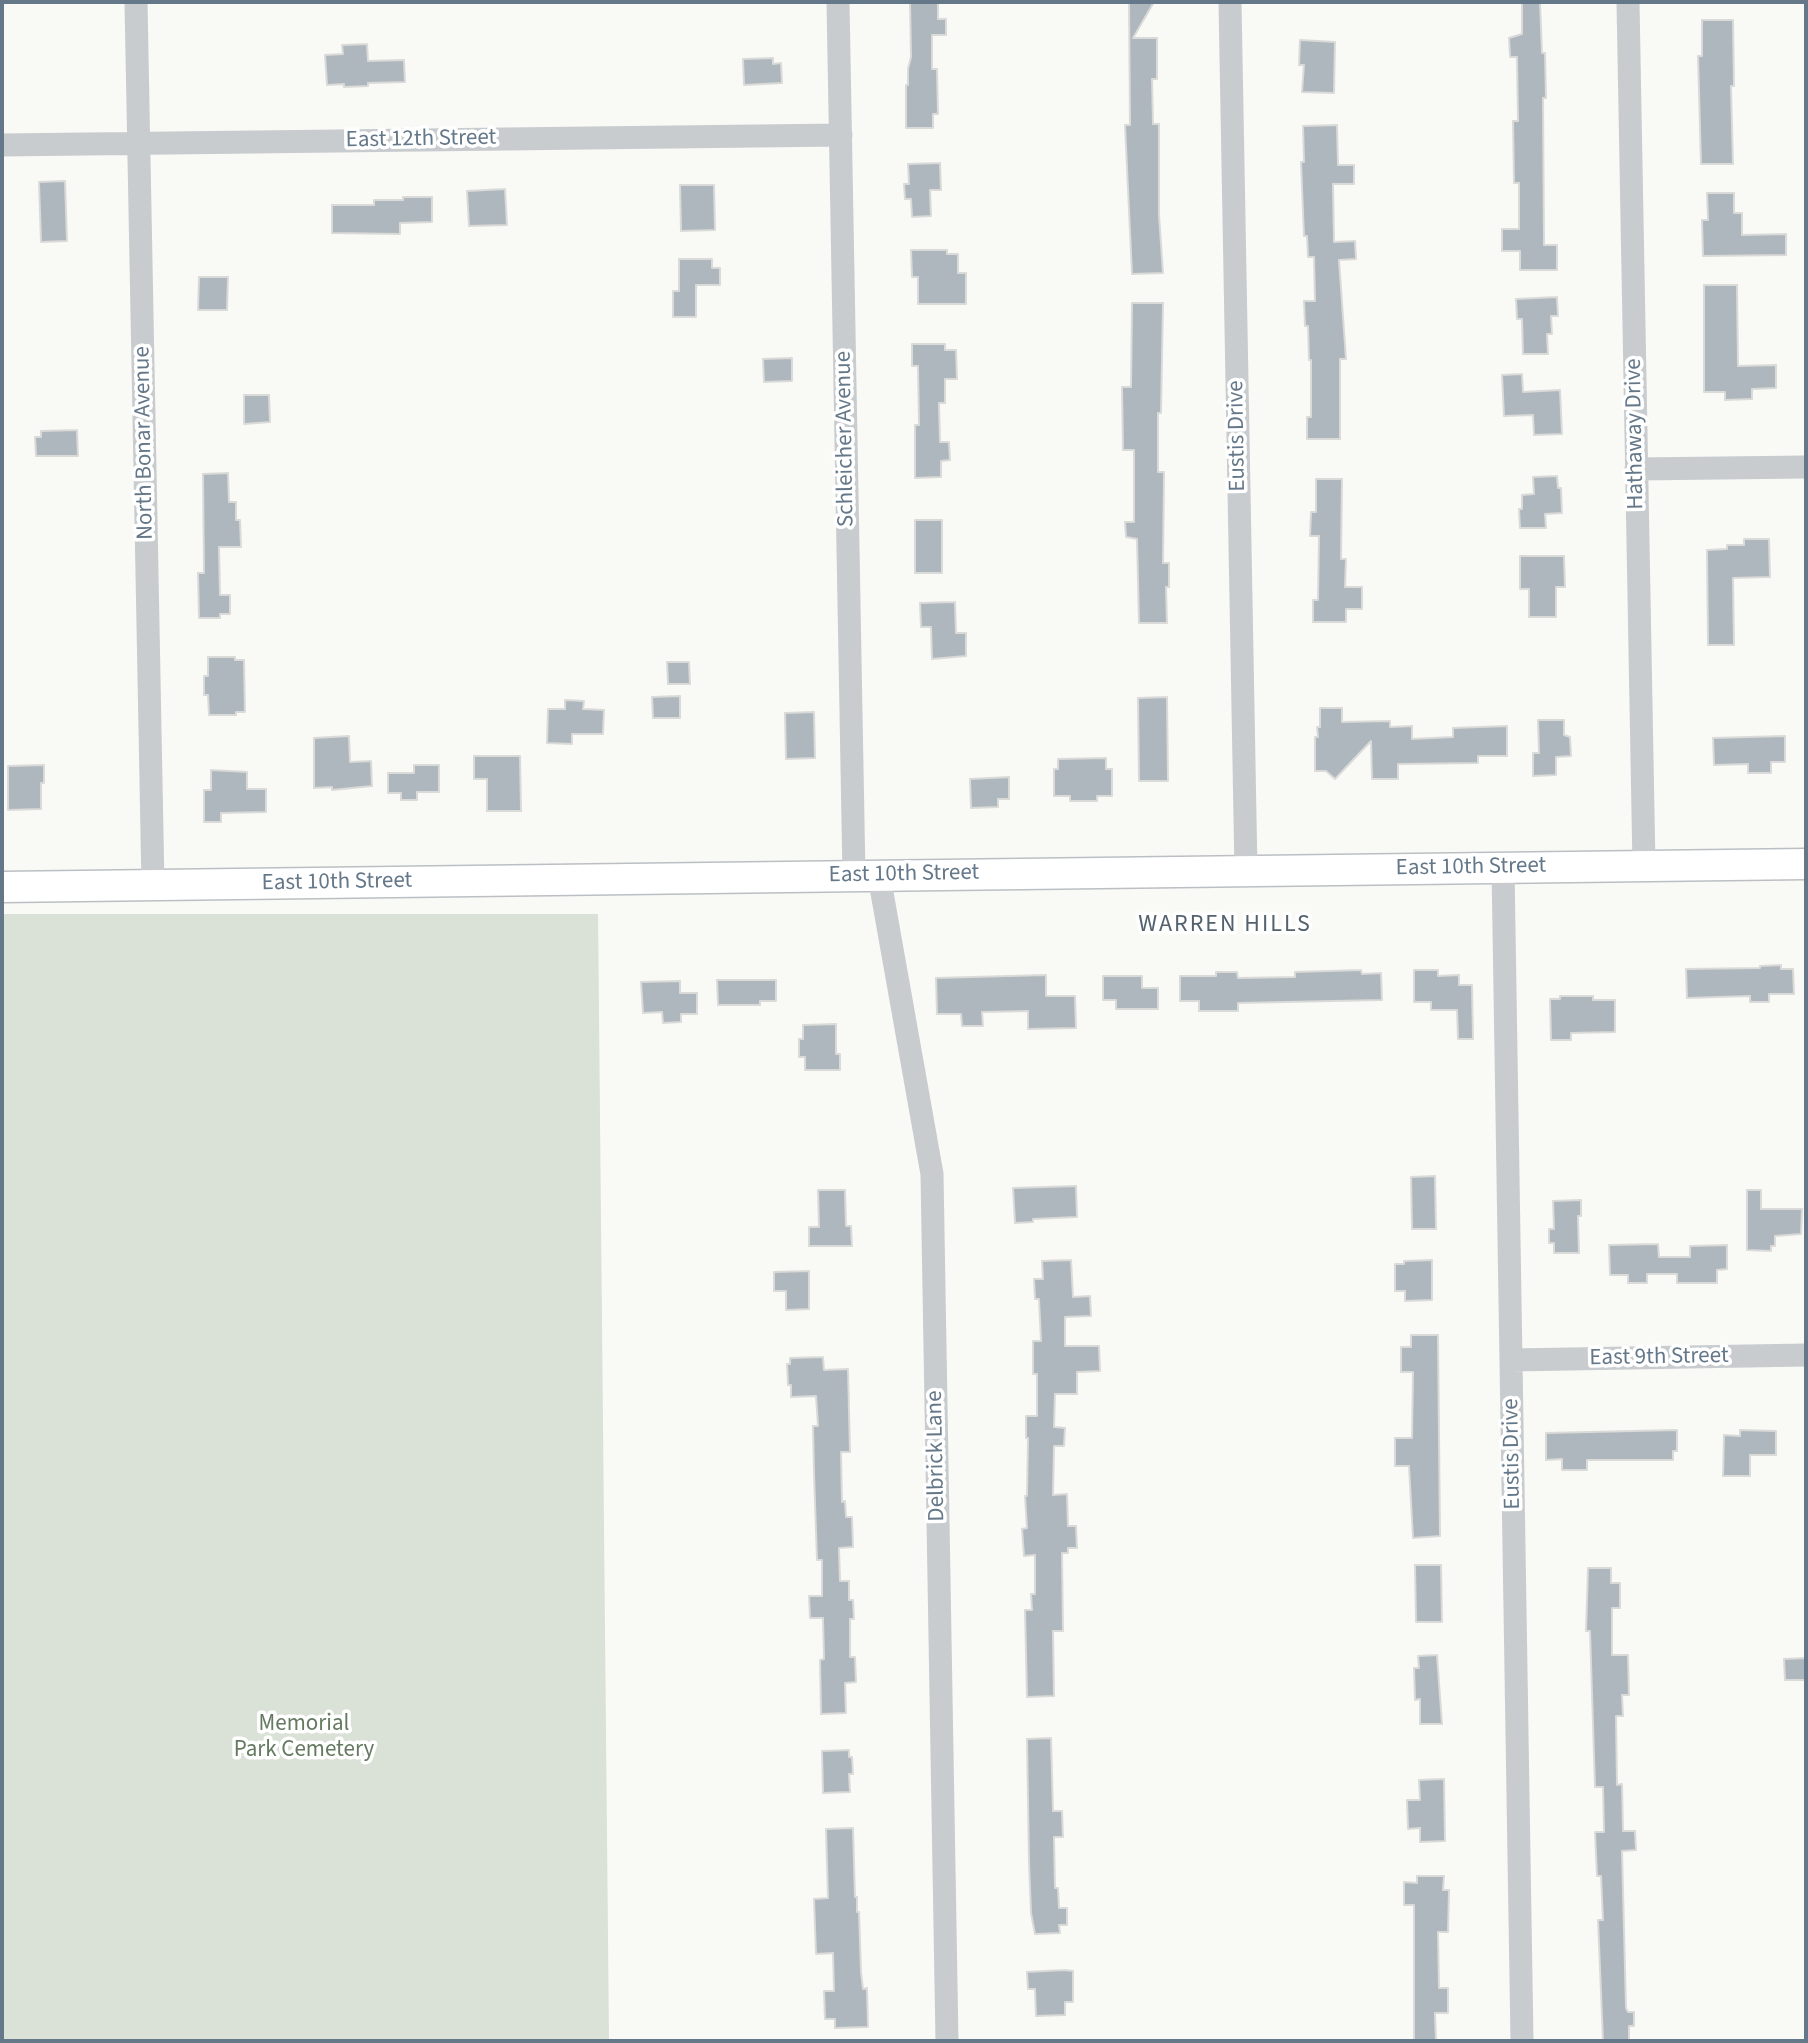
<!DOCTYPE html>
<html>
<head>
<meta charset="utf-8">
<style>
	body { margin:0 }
	#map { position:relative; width:1808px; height:2043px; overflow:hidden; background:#f9f9f6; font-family:"Source Sans 3",sans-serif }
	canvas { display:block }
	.frame { position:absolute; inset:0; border:4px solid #657889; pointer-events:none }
</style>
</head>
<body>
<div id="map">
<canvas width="1808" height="2043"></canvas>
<div class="frame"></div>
</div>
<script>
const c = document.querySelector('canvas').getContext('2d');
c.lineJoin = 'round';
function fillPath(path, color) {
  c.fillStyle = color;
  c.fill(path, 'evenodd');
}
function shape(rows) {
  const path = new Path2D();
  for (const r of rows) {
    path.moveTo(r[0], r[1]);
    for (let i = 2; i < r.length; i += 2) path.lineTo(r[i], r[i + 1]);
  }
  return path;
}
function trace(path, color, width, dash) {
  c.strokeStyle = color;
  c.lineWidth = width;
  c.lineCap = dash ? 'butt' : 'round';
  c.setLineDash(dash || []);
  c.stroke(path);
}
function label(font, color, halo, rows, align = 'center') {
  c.font = font + ' "Source Sans 3",sans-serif';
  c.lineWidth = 7;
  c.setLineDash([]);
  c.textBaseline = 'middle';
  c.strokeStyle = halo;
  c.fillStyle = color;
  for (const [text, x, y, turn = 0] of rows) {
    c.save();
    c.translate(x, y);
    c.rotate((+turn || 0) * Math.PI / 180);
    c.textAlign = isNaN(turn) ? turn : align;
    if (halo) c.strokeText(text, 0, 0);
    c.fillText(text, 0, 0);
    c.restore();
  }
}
fillPath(shape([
	[2,914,598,914,609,2041,2,2041]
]), '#dae1d6');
const building = shape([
	[910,2,938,2,938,19,946,19,946,35,932,35,932,69,937,69,938,114,933,114,933,128,906,128,906,85,908,85,908,69,911,57,910,2],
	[1129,2,1154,2,1133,38,1157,38,1157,79,1152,79,1153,124,1159,124,1159,215,1163,273,1132,274,1125,125,1130,125,1129,2],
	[1522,2,1540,2,1542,53,1545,53,1546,98,1543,98,1544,245,1557,245,1557,270,1520,270,1520,251,1502,251,1502,229,1519,229,1519,183,1514,183,1513,121,1518,121,1517,57,1510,57,1509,38,1522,34,1522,2],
	[1702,20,1733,20,1734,86,1731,86,1733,164,1701,164,1698,56,1702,56,1702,20],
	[1300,40,1335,42,1334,93,1302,92,1304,65,1299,65,1300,40],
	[367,44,368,61,404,60,405,82,368,83,368,86,344,87,344,84,327,85,325,55,343,54,342,45,367,44],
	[773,58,773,64,781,63,782,83,744,85,743,59,773,58],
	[1337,125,1338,165,1354,165,1354,184,1333,184,1334,242,1355,241,1356,259,1339,260,1346,359,1340,359,1340,439,1307,439,1307,417,1311,417,1311,360,1309,360,1308,326,1305,326,1304,301,1315,301,1314,257,1308,257,1307,236,1304,236,1301,162,1304,162,1303,126,1337,125],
	[940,163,941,190,930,190,931,216,912,217,911,199,905,199,904,184,909,184,908,164,940,163],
	[65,181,67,241,41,242,39,182,65,181],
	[680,185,714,185,715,230,681,231,680,185],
	[505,189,507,225,469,226,467,191,505,189],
	[1707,193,1734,193,1734,213,1742,213,1742,235,1786,234,1786,255,1703,256,1702,220,1708,220,1707,193],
	[403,197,432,197,432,222,400,223,400,234,332,233,332,205,374,205,374,200,403,200,403,197],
	[911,250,947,250,947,254,958,254,958,273,966,273,966,304,918,304,918,277,912,277,911,250],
	[679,259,712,259,712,268,720,268,720,285,696,285,696,317,673,317,673,291,679,291,679,259],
	[199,277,228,277,227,310,198,310,199,277],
	[1704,285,1737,285,1738,366,1776,365,1776,388,1752,389,1752,399,1725,400,1725,392,1704,392,1704,285],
	[1557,297,1558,316,1551,316,1552,334,1547,334,1548,354,1523,354,1522,319,1517,319,1516,299,1557,297],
	[1132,303,1163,303,1161,413,1158,413,1158,472,1164,472,1163,563,1169,563,1169,587,1166,587,1167,623,1139,623,1137,539,1126,537,1125,522,1134,522,1134,450,1123,450,1122,387,1131,387,1132,303],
	[912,344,945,344,945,350,956,350,957,379,945,379,945,403,939,403,940,442,949,442,950,460,941,461,941,477,915,478,915,425,919,425,918,366,912,366,912,344],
	[792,358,792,381,764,382,763,359,792,358],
	[1522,374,1523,392,1560,390,1562,434,1534,435,1533,415,1504,416,1502,375,1522,374],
	[244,395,269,395,270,422,244,424,244,395],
	[77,430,78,456,36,456,35,437,41,437,41,431,77,430],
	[228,473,229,502,236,502,236,520,240,520,241,547,219,547,220,595,230,595,230,614,220,614,220,618,199,618,198,573,204,573,203,474,228,473],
	[1557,476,1558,488,1561,488,1562,513,1545,514,1546,528,1520,528,1519,509,1522,509,1522,495,1534,494,1533,477,1557,476],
	[1316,479,1342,479,1341,559,1346,559,1345,587,1362,587,1362,609,1346,609,1346,622,1313,622,1313,600,1318,600,1319,536,1310,536,1311,512,1316,512,1316,479],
	[915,520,942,520,942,573,915,573,915,520],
	[1744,539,1769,539,1770,577,1733,578,1734,645,1708,645,1707,550,1727,549,1727,545,1744,545,1744,539],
	[1520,556,1564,556,1565,587,1556,587,1556,617,1529,617,1529,589,1520,589,1520,556],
	[955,602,956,633,966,633,966,656,932,659,931,627,921,627,920,603,955,602],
	[208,657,235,657,235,660,244,660,245,712,236,712,236,715,209,715,208,695,204,695,204,676,208,676,208,657],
	[667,662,689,662,690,684,668,684,667,662],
	[680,696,680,718,653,718,652,697,680,696],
	[1167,697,1168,781,1139,781,1138,698,1167,697],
	[565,700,584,701,583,709,604,710,603,734,572,734,572,744,547,743,548,709,565,709,565,700],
	[1320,708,1342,708,1342,722,1390,721,1390,727,1412,726,1412,739,1453,737,1453,728,1507,726,1507,756,1478,756,1478,763,1398,764,1398,779,1372,779,1371,741,1335,779,1326,771,1315,771,1315,737,1318,737,1317,727,1320,727,1320,708],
	[814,712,815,758,786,759,785,713,814,712],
	[1538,720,1564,720,1564,735,1570,737,1571,756,1556,757,1556,775,1533,776,1533,753,1539,753,1538,720],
	[349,736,350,762,371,761,372,786,332,790,332,787,314,788,314,738,349,736],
	[1785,736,1785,762,1771,762,1771,773,1748,773,1748,764,1714,765,1713,738,1785,736],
	[474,756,520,756,521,811,487,811,487,779,474,779,474,756],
	[1106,758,1106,769,1112,769,1112,796,1097,796,1097,801,1070,801,1070,796,1054,796,1054,769,1058,769,1058,759,1106,758],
	[44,765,44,783,41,783,41,809,8,810,8,766,44,765],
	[414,765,439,765,439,792,417,792,417,800,401,800,401,793,388,793,388,773,414,773,414,765],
	[211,770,247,772,247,789,266,789,266,812,221,813,221,822,204,822,204,790,211,790,211,770],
	[1009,777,1009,799,998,799,998,807,971,808,970,779,1009,777],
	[1781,965,1781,969,1793,969,1794,994,1769,994,1769,1002,1750,1002,1750,996,1687,998,1686,969,1760,968,1760,966,1781,965],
	[1361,970,1362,974,1381,973,1382,1000,1238,1003,1238,1011,1199,1011,1199,1001,1180,1001,1180,976,1216,976,1216,972,1237,972,1238,978,1295,977,1295,972,1361,970],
	[1414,970,1438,970,1438,976,1459,975,1459,985,1472,985,1473,1039,1458,1039,1457,1010,1431,1010,1431,1002,1414,1002,1414,970],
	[1046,975,1046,996,1075,996,1076,1028,1028,1029,1028,1011,982,1012,983,1026,962,1026,961,1014,937,1014,936,978,1046,975],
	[1103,976,1142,976,1142,988,1158,988,1158,1009,1116,1009,1116,1000,1103,1000,1103,976],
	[717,980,776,980,776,1001,760,1001,760,1005,718,1005,717,980],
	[680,981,680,993,697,993,697,1014,681,1014,681,1022,663,1023,662,1012,643,1013,641,982,680,981],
	[1560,996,1593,996,1593,1000,1615,1000,1615,1032,1571,1033,1571,1040,1551,1040,1550,999,1560,999,1560,996],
	[836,1024,836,1054,840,1054,840,1070,805,1070,805,1057,799,1057,799,1039,803,1039,803,1025,836,1024],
	[1435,1176,1436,1229,1412,1229,1411,1177,1435,1176],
	[1076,1186,1077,1217,1033,1219,1033,1222,1015,1223,1013,1188,1076,1186],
	[818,1190,845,1190,846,1226,851,1226,852,1246,809,1246,809,1227,819,1227,818,1190],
	[1747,1190,1761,1190,1761,1209,1802,1209,1801,1234,1775,1236,1775,1246,1771,1246,1771,1251,1747,1250,1747,1190],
	[1581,1200,1581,1216,1578,1216,1579,1253,1554,1253,1554,1243,1549,1243,1549,1229,1554,1229,1553,1201,1581,1200],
	[1658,1244,1659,1257,1690,1257,1690,1246,1727,1245,1727,1269,1717,1270,1717,1283,1677,1283,1677,1274,1647,1274,1647,1283,1628,1283,1628,1275,1610,1275,1609,1245,1658,1244],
	[1071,1260,1073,1297,1090,1296,1091,1316,1065,1317,1065,1346,1099,1346,1100,1371,1077,1372,1077,1394,1055,1394,1054,1427,1065,1428,1064,1446,1054,1446,1053,1495,1067,1494,1068,1526,1076,1526,1077,1548,1068,1548,1068,1553,1062,1553,1063,1631,1053,1631,1054,1696,1027,1697,1025,1610,1032,1610,1031,1594,1035,1594,1035,1555,1024,1556,1022,1529,1027,1528,1025,1496,1027,1496,1028,1438,1026,1438,1026,1416,1037,1416,1037,1374,1033,1374,1033,1341,1041,1341,1039,1299,1035,1299,1034,1279,1043,1279,1042,1261,1071,1260],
	[1432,1260,1432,1300,1405,1301,1405,1291,1395,1291,1395,1264,1404,1264,1404,1261,1432,1260],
	[809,1271,809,1309,786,1310,786,1291,774,1291,774,1272,809,1271],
	[1411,1335,1438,1335,1440,1536,1413,1538,1409,1466,1395,1466,1395,1438,1412,1438,1413,1372,1401,1372,1401,1347,1411,1347,1411,1335],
	[823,1357,824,1370,848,1369,850,1452,841,1452,842,1502,845,1501,846,1517,852,1517,853,1547,839,1548,840,1581,849,1581,849,1600,853,1600,854,1619,850,1619,850,1657,855,1657,856,1682,845,1683,846,1713,821,1714,820,1660,824,1659,823,1618,810,1618,809,1596,822,1596,822,1560,817,1560,814,1473,813,1426,818,1426,816,1396,791,1397,791,1385,788,1385,787,1364,790,1364,790,1358,823,1357],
	[1677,1430,1677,1451,1673,1451,1673,1460,1587,1460,1587,1470,1562,1470,1562,1459,1546,1460,1546,1433,1677,1430],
	[1740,1430,1776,1431,1776,1455,1750,1455,1750,1476,1723,1476,1724,1435,1740,1436,1740,1430],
	[1415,1565,1441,1565,1442,1622,1416,1622,1415,1565],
	[1588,1568,1611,1568,1611,1583,1620,1583,1620,1608,1612,1608,1612,1655,1628,1655,1629,1695,1622,1695,1623,1716,1616,1716,1617,1785,1622,1784,1623,1831,1635,1831,1636,1850,1622,1851,1626,2008,1628,2012,1634,2012,1634,2026,1629,2026,1629,2041,1603,2041,1598,1920,1603,1920,1601,1876,1597,1876,1595,1832,1604,1832,1603,1787,1595,1787,1590,1631,1586,1631,1588,1568],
	[1437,1655,1442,1724,1420,1724,1420,1699,1415,1700,1414,1668,1419,1668,1418,1656,1437,1655],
	[1806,1658,1806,1680,1785,1680,1784,1659,1806,1658],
	[1051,1738,1053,1811,1062,1811,1063,1837,1054,1837,1055,1888,1058,1888,1059,1908,1067,1908,1067,1925,1059,1925,1060,1933,1035,1934,1031,1913,1029,1863,1027,1739,1051,1738],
	[849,1750,849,1757,852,1757,853,1774,849,1774,850,1792,823,1793,822,1751,849,1750],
	[1444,1779,1445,1841,1420,1842,1420,1828,1408,1829,1407,1800,1420,1800,1419,1780,1444,1779],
	[853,1828,855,1897,857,1897,857,1912,859,1912,861,1972,863,1989,867,1988,868,2027,835,2028,835,2019,825,2019,824,1991,834,1991,833,1953,816,1954,814,1899,828,1898,826,1829,853,1828],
	[1417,1876,1444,1876,1443,1890,1449,1890,1448,1932,1438,1932,1439,1988,1448,1988,1448,2013,1435,2013,1436,2041,1414,2041,1414,1905,1404,1905,1404,1882,1417,1883,1417,1876],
	[1064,1970,1073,1971,1073,2002,1065,2002,1065,2015,1036,2016,1035,1989,1028,1989,1027,1972,1064,1970]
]);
fillPath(building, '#aeb7bd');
trace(building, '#dadad8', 2);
const major = shape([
	[2,887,1806,864]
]);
trace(major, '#bbbfc3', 33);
trace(shape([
	[136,2,153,885],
	[838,2,854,876],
	[1230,2,1246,871],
	[1628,2,1644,866],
	[2,145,841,135],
	[1636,469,1806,467],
	[1503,868,1522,2041],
	[879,876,932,1174,947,2041],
	[1511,1360,1806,1355]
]), '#c8cccf', 23);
trace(major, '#fff', 30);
label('23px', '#657889', '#fff', [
	["East 12th Street",421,140,-1],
	["Hathaway Drive",1636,434,-91],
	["Eustis Drive",1238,436,-91],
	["Schleicher Avenue",846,439,-91],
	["North Bonar Avenue",145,443,-91],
	["East 10th Street",1471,868,-1],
	["East 10th Street",904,875,-1],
	["East 10th Street",337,883,-1],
	["East 9th Street",1659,1358,-1],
	["Eustis Drive",1513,1454,-91],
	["Delbrick Lane",937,1456,-91]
]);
label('23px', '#657a61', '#fff', [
	["Memorial",304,1725],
	["Park Cemetery",304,1751]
]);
c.letterSpacing = '2px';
label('24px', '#54616e', '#fff', [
	["WARREN HILLS",1225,926]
]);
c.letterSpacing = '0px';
</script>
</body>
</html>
